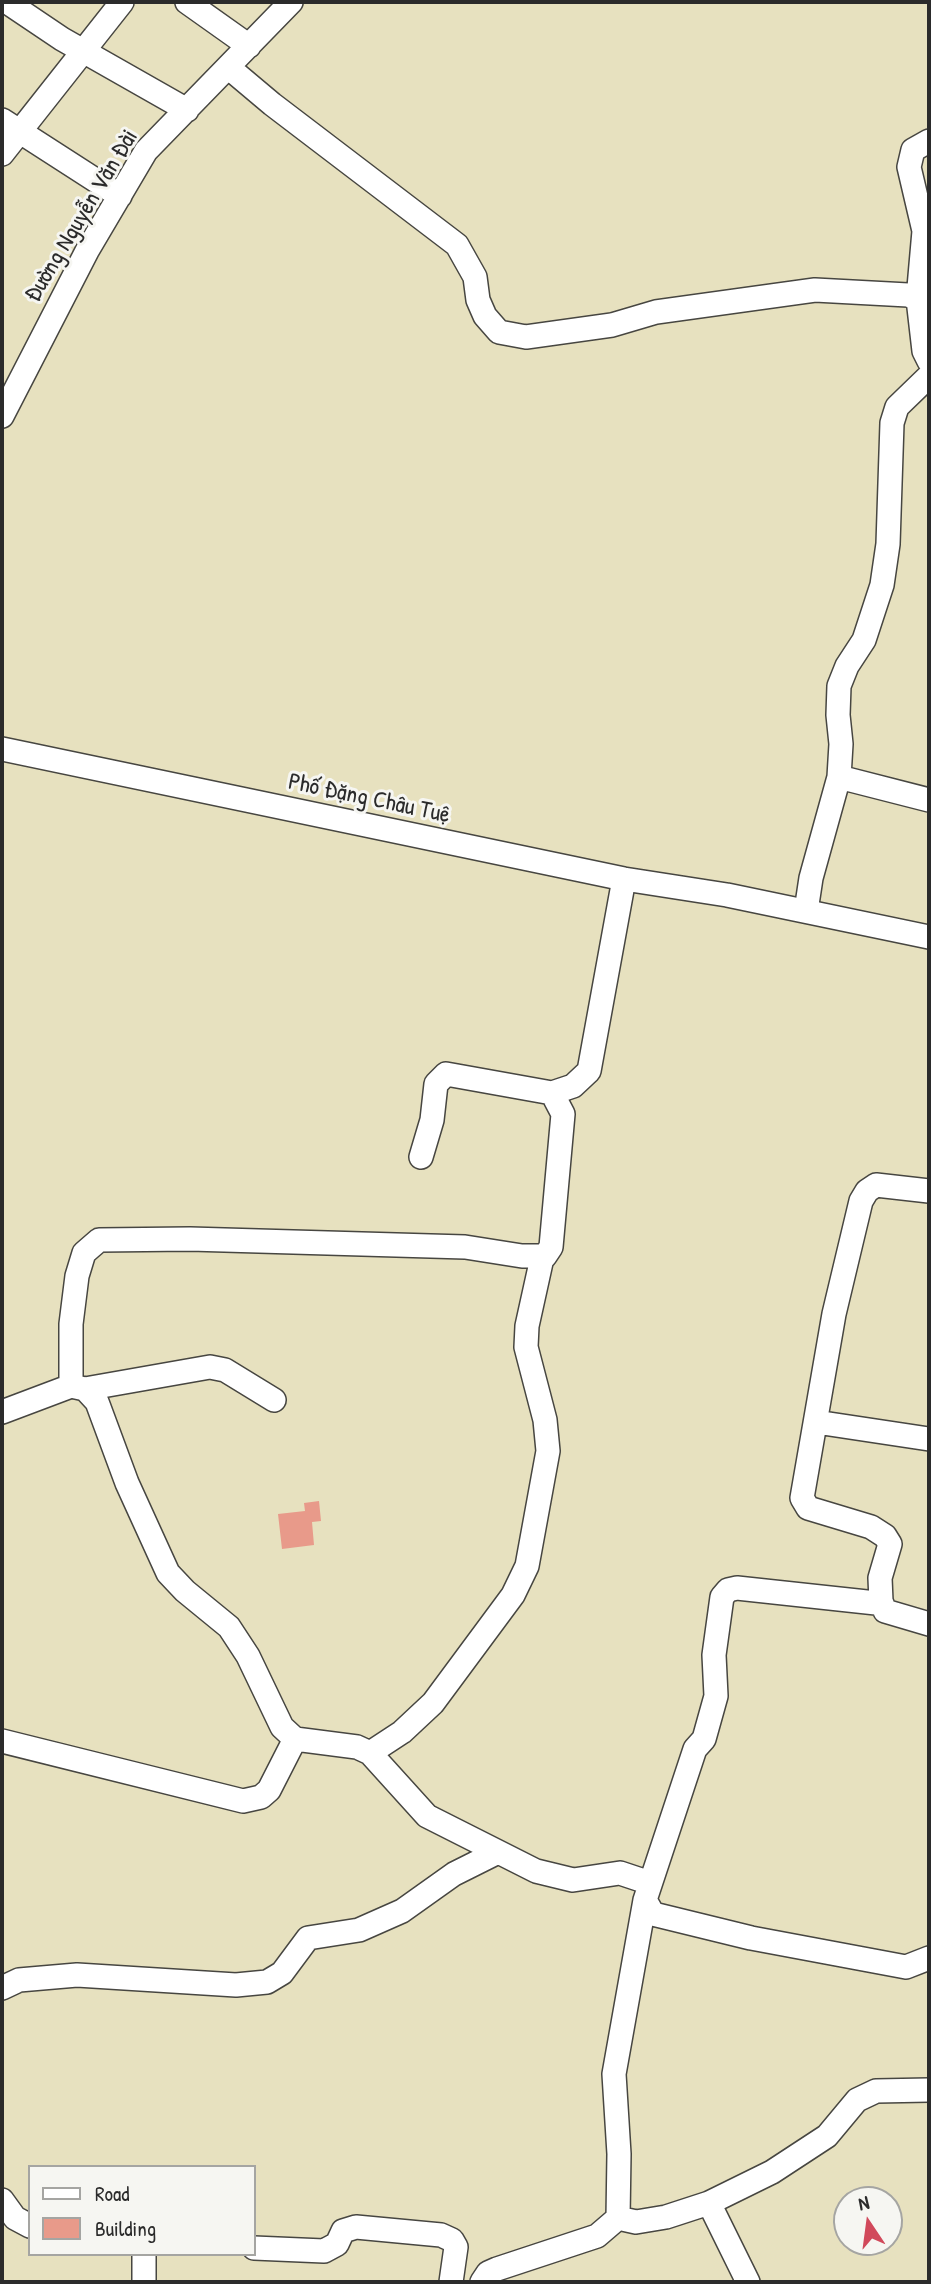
<!DOCTYPE html>
<html>
<head>
<meta charset="utf-8">
<style>
	body { margin:0 }
	#map { position:relative; width:931px; height:2284px; overflow:hidden; background:#e7e1bf; font-family:"Patrick Hand",sans-serif }
	canvas { display:block }
	.frame { position:absolute; inset:0; border:4px solid #2b2b2b; pointer-events:none }
	.legend { position:absolute; left:28px; top:2165px; width:228px; height:91px; box-sizing:border-box; background:#f6f6f2; border:2px solid #a5a5a2; margin:0; padding:9px 12px; list-style:none; font-size:21px; color:#2b2b2b }
	.legend li { display:flex; align-items:center; gap:14px; height:35px }
	.legend b { width:35px; border:2px solid #a5a5a2 }
	.north { position:absolute; left:833px; top:2186px; width:70px; height:70px; box-sizing:border-box; background:#f6f6f2; border:2px solid #a5a5a2; border-radius:50%; rotate:347deg; font-size:19px; font-weight:700; line-height:28px; text-align:center; color:#2b2b2b }
	.north::after { content:''; display:block; margin:auto; width:24px; height:32px; background:#d1495b; clip-path:polygon(50% 0,100% 100%,50% 72%,0 100%) }
</style>
</head>
<body>
<div id="map">
<canvas width="931" height="2284"></canvas>
<div class="frame"></div>
<ul class="legend">
<li><b style="height:9px;background:#fff"></b>Road</li>
<li><b style="height:19px;background:#e89a8a"></b>Building</li>
</ul>
<div class="north">N</div>
</div>
<script>
const c = document.querySelector('canvas').getContext('2d');
c.lineJoin = 'round';
function fillPath(path, color) {
  c.fillStyle = color;
  c.fill(path, 'evenodd');
}
function shape(rows) {
  const path = new Path2D();
  for (const r of rows) {
    path.moveTo(r[0], r[1]);
    for (let i = 2; i < r.length; i += 2) path.lineTo(r[i], r[i + 1]);
  }
  return path;
}
function trace(path, color, width, dash) {
  c.strokeStyle = color;
  c.lineWidth = width;
  c.lineCap = dash ? 'butt' : 'round';
  c.setLineDash(dash || []);
  c.stroke(path);
}
function label(font, color, halo, rows, align = 'center') {
  c.font = font + ' "Patrick Hand",sans-serif';
  c.lineWidth = 6;
  c.setLineDash([]);
  c.textBaseline = 'middle';
  c.strokeStyle = halo;
  c.fillStyle = color;
  for (const [text, x, y, turn = 0] of rows) {
    c.save();
    c.translate(x, y);
    c.rotate((+turn || 0) * Math.PI / 180);
    c.textAlign = isNaN(turn) ? turn : align;
    if (halo) c.strokeText(text, 0, 0);
    c.fillText(text, 0, 0);
    c.restore();
  }
}
fillPath(shape([
	[319,1501,321,1521,312,1522,314,1545,282,1549,278,1514,305,1511,304,1503]
]), '#e89a8a');
const minor = shape([
	[7,2,62,39,187,110],
	[187,2,249,46],
	[228,67,272,104,457,245,475,277,478,300,485,316,499,332,526,337,612,325,656,312,815,290,908,295,918,299,924,351,929,361],
	[2,120,120,196],
	[2,154,122,2],
	[918,299,924,231,909,167,913,150,929,141],
	[929,376,897,407,892,423,888,544,882,585,864,640,847,666,839,686,838,715,841,744,839,777,929,800],
	[2,416,87,251,146,151,291,2],
	[2,749,624,879,727,895,929,937],
	[806,911,811,878,839,777],
	[552,1093,573,1086,589,1071,624,879],
	[929,1191,876,1185,867,1191,861,1201,834,1314,802,1498,808,1508,871,1527,885,1536,890,1544,880,1578,881,1601,885,1611,929,1624],
	[71,1386,71,1324,77,1276,84,1253,99,1240,190,1239,465,1247,522,1256,545,1256,551,1247,563,1114,552,1093,446,1074,436,1084,432,1120,421,1157],
	[85,1389,210,1367,225,1370,274,1400],
	[2,1412,71,1386,85,1389,97,1402,127,1483,168,1573,185,1591,229,1627,248,1656,282,1727,295,1739,357,1747,370,1753,427,1816,536,1871,573,1880,620,1873,650,1883],
	[816,1422,929,1439],
	[2,1741,243,1801,261,1797,269,1790,295,1739],
	[370,1753,402,1732,433,1703,513,1595,527,1566,548,1451,545,1420,526,1347,527,1326,542,1258,545,1256],
	[645,1900,653,1914,751,1938,906,1967,929,1958],
	[2,1988,19,1980,77,1975,236,1985,267,1982,282,1973,308,1938,359,1930,402,1911,454,1874,498,1852],
	[2,2200,15,2218,30,2226],
	[709,2203,748,2282],
	[618,2218,636,2222,666,2217,709,2203,772,2172,827,2136,857,2100,876,2091,929,2090],
	[254,2248,324,2251,337,2244,343,2231,356,2227,441,2235,452,2240,456,2247,451,2282],
	[144,2254,144,2282],
	[482,2282,488,2273,497,2269,597,2236,618,2218,619,2154,614,2074,645,1900,695,1749,704,1739,716,1696,714,1655,722,1597,728,1590,737,1588,876,1603,881,1601]
]);
trace(minor, '#474641', 26);
trace(minor, '#fff', 23);
label('24px', '#2b2b2b', '#f6f6f2', [
	["Đường Nguyễn Văn Đài",82,216,-59],
	["Phố Đặng Châu Tuệ",369,799,12]
]);
</script>
</body>
</html>
